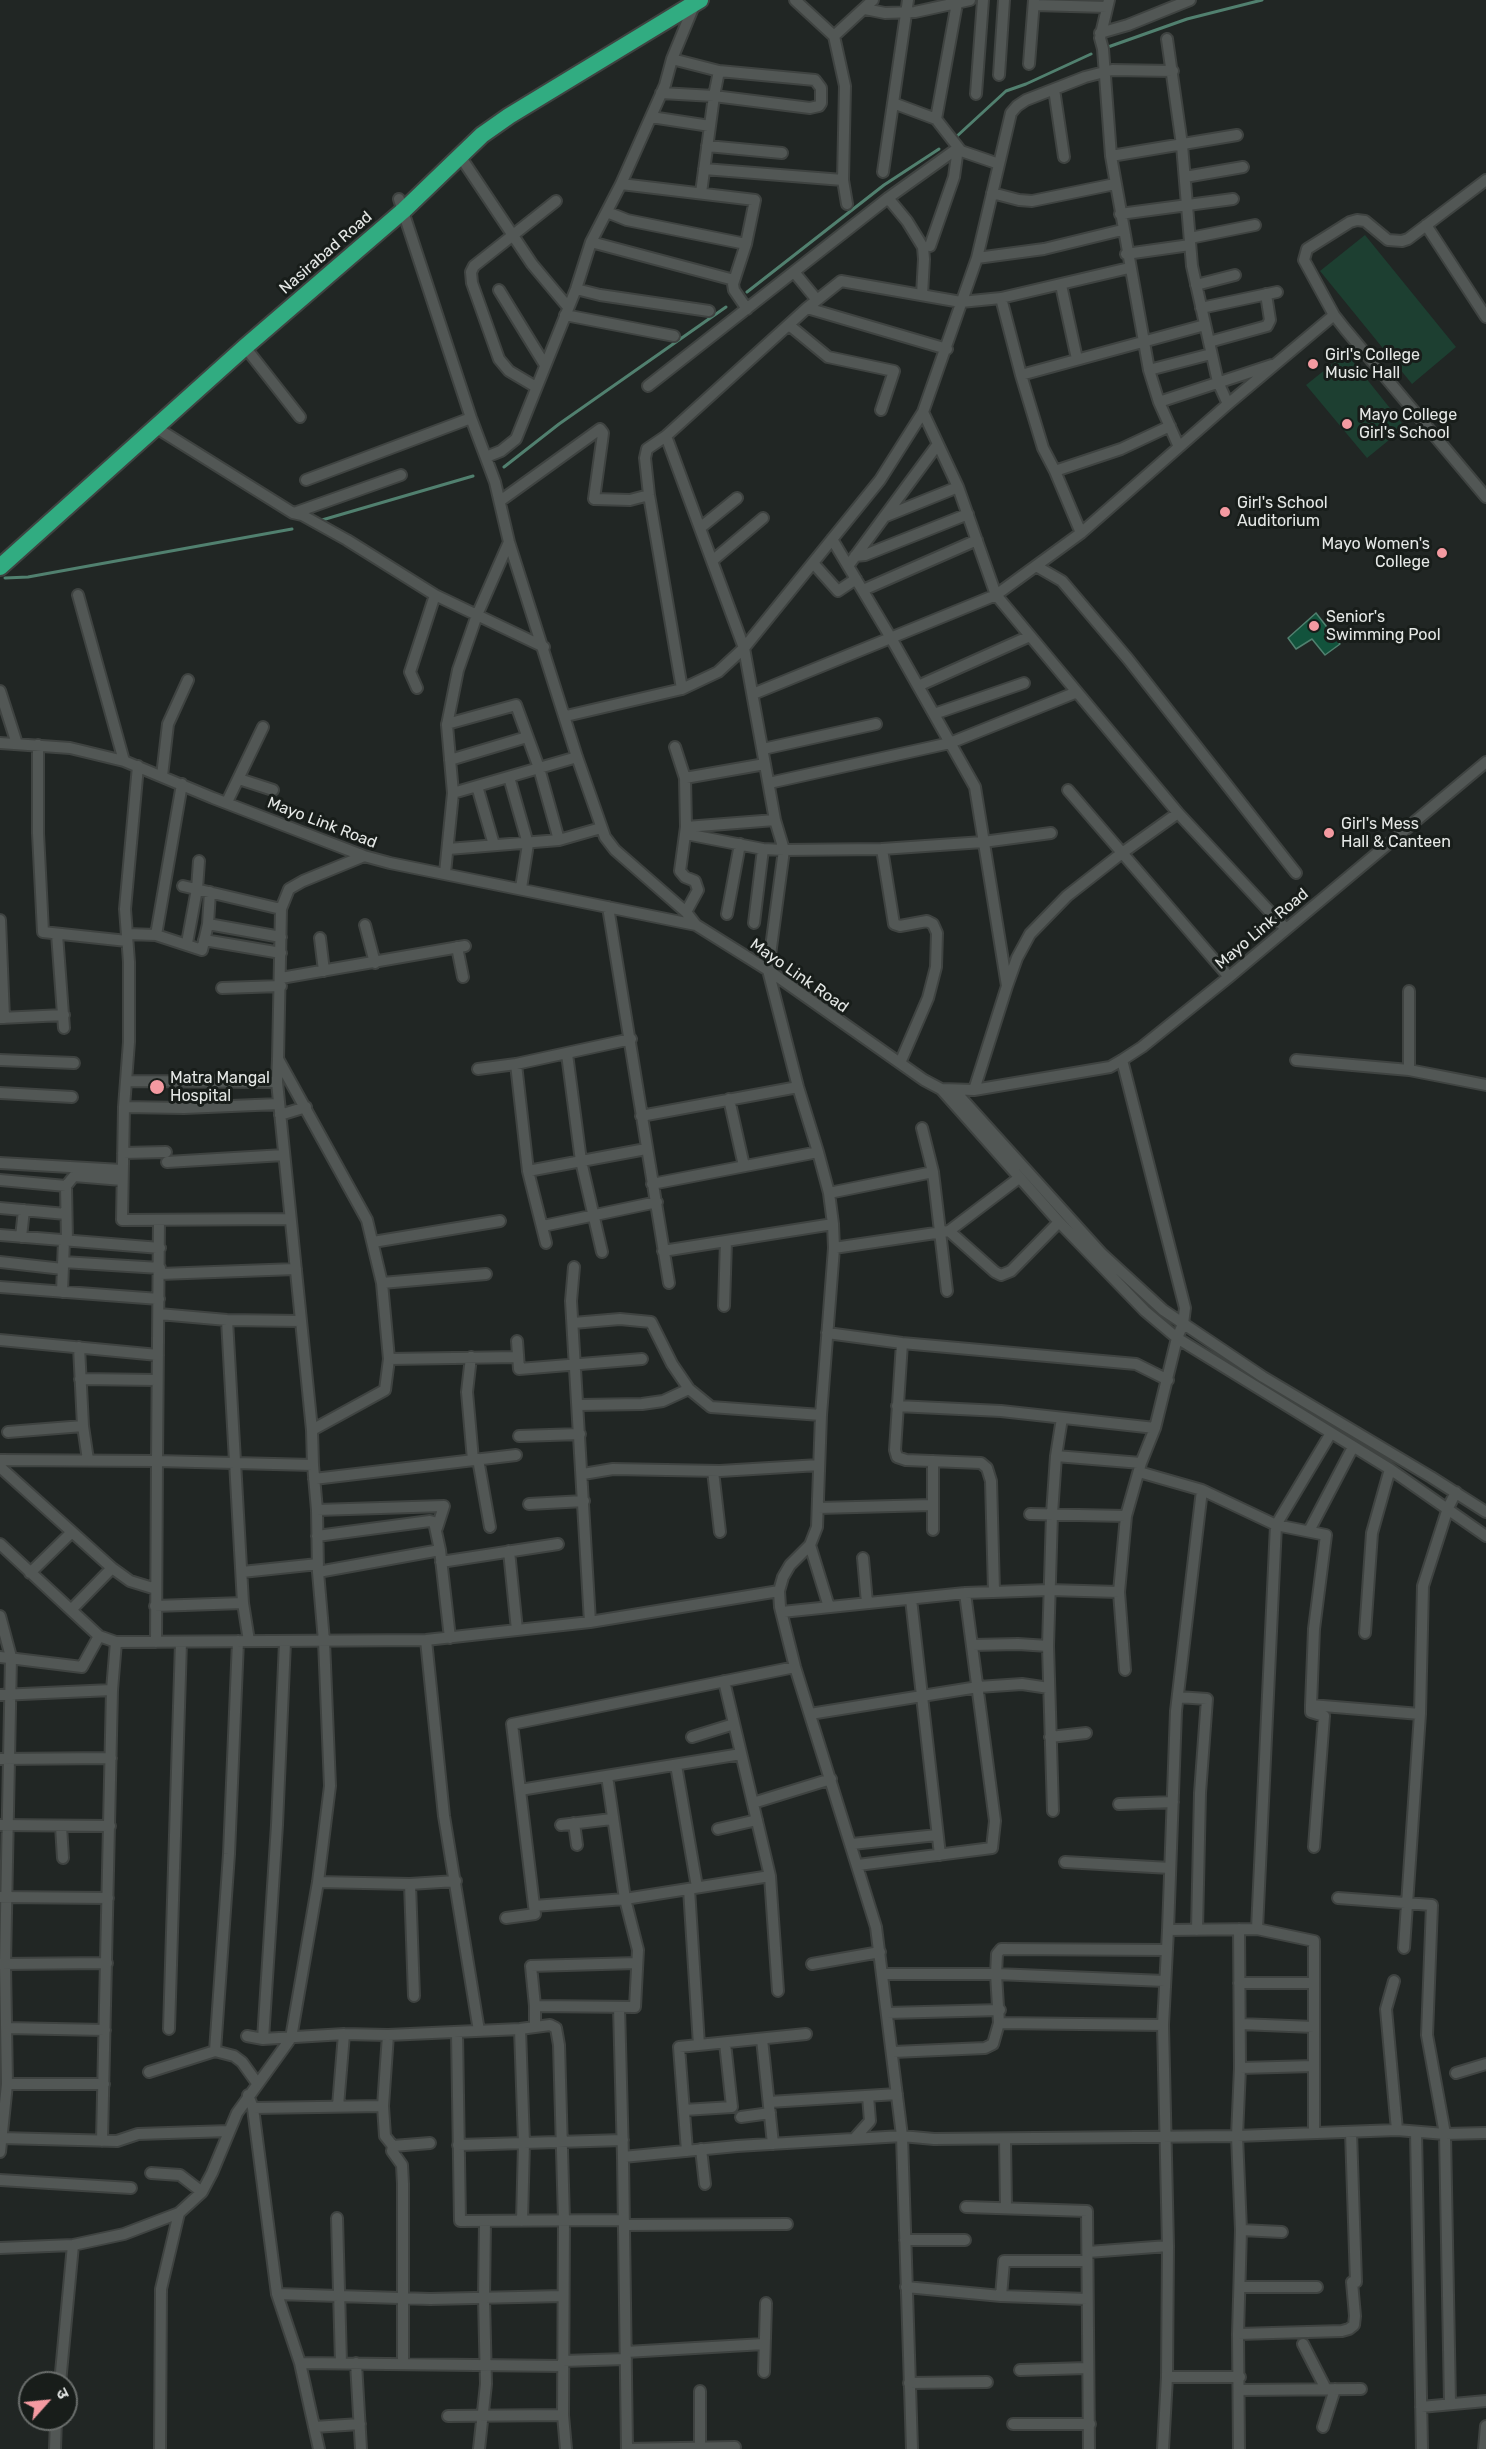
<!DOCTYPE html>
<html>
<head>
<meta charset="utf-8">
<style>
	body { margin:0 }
	#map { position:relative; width:1486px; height:2449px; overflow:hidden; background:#212624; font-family:Rubik,"Noto Sans Devanagari",sans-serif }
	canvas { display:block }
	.north { position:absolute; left:18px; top:2371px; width:60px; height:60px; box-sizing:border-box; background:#181d1a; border:2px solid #6a6e6c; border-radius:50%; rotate:63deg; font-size:16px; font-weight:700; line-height:24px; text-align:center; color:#e5e8e6 }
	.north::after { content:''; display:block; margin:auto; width:21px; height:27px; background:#f49aa1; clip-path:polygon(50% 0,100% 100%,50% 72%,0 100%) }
</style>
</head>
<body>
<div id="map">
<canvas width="1486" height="2449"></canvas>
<div class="north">उ</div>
</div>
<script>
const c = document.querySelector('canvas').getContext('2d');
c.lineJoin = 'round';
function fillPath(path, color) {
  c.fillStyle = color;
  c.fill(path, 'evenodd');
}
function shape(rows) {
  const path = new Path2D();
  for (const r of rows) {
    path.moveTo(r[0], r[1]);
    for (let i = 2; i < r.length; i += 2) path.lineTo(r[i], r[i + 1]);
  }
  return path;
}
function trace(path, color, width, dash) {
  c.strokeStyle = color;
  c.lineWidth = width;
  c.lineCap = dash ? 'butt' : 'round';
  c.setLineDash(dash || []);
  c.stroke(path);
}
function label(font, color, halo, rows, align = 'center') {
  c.font = font + ' Rubik,sans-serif';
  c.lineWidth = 6;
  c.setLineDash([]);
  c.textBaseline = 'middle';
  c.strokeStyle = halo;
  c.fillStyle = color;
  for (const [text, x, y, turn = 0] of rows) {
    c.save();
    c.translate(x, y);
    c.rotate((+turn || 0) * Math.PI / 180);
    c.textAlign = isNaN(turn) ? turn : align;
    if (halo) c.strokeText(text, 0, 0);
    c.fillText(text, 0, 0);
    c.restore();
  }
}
fillPath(shape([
	[1365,235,1456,347,1412,384,1320,271],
	[1346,353,1405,427,1367,458,1306,385]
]), '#1d3f31');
const water = shape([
	[1316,613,1340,644,1325,655,1312,639,1296,649,1288,638,1316,613]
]);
fillPath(water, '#12533c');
trace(water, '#51806f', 1.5);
trace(shape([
	[1108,47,1187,19,1262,0],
	[956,137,1006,91,1026,84,1091,54],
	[747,292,884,185,939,149],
	[504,467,559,424,726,307],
	[322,520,473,476],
	[5,578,28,577,292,529]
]), '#51806f', 3);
const minor = shape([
	[795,0,834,36,873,0],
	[1109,0,1100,38,1103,49,1111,156,1149,370,1159,402,1179,447],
	[1034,5,1107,7],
	[865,9,885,13,915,12,970,0],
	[1100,33,1128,25,1190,0],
	[834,36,845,86,843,180,847,204],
	[1167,39,1182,145,1192,266,1218,382,1228,404],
	[1029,64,1034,0],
	[999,75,1004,0],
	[1054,89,1064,157],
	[661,93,714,96,810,108,819,106,821,103,821,88,815,80,719,71,672,59],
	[976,94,983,0],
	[893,103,936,119,961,151,999,164],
	[651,117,710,126],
	[936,119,957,3],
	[707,146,782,153],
	[460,156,532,264,568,307],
	[1111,156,1237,135],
	[704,169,843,180],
	[883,172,908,0],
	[1185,177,1243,167],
	[1486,180,1408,239,1402,241,1388,240,1365,221,1357,220,1350,222,1307,249,1304,260,1334,315,1345,329,1486,497],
	[621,184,755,200,746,244,733,284,734,290,747,309],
	[701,193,714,96,719,71],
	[992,193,1019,200,1032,201,1115,184],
	[888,198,907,221,923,247,924,259,922,295],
	[399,199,471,418,495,482,509,542,577,757,605,837,615,850,686,912,696,925],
	[607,212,627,220,746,244],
	[1120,214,1233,199],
	[1426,225,1486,317],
	[1190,238,1255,225],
	[591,242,734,280],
	[930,246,954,177,958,148],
	[1126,254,1190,245],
	[977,258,1044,249,1122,230],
	[794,272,817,300],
	[1061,285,1077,359],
	[1196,285,1235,275],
	[576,289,600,295,709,311],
	[499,290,545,365],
	[1001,298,1129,268],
	[807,308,947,349],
	[1201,308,1277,292],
	[565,315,674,336],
	[789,325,828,357,894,371,881,410],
	[1209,342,1267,326,1270,320,1266,294],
	[245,347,300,417],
	[1149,370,1211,354],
	[1021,375,1205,325],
	[648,386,888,198,958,148],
	[536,387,509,371,499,359,472,283,471,272,474,266,556,201],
	[1159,402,1272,365],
	[923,412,958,487,996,595,1178,813,1285,928],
	[155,427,293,513,302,515,347,540,435,595,544,647],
	[666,436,744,648,775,820,784,850,768,970,798,1087,818,1152,829,1193,833,1224,834,1248,821,1415,817,1527,810,1545,790,1565,783,1577,779,1591,780,1607,795,1667,876,1927,902,2136,912,2449],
	[486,457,501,451,516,439,576,289,591,242,621,184,665,85,672,59,695,3],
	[1055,471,1121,449,1170,426],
	[306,480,471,418],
	[500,501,600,429,603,433,602,441,594,499,630,500,649,495],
	[294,513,401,475],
	[886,516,958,487],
	[700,528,737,498],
	[832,539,891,638,975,787,1007,986],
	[855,556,865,555,968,514],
	[712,561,763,518],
	[813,563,838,591,856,579],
	[848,566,938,444],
	[1036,566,1062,581,1128,659,1296,873],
	[863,590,977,540],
	[78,595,124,761],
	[918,686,1030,636],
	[417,688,410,672,435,595],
	[682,689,649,495,645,458,647,449,666,436,807,308,841,281,961,302,1001,298,1021,375,1043,448,1055,471,1081,533],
	[0,691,17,744],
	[753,694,996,595,1081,533,1228,404,1334,315],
	[934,714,1024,683],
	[566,716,682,689,718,672,744,648,880,480,923,412,977,258,1011,113,1017,106,1026,100,1085,77,1112,70,1173,71],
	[447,724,516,705,539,768,559,840],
	[0,743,70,748,124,761,213,798,364,856,390,863,696,925,768,970,924,1080,941,1089,974,1090,1110,1067,1122,1060,1142,1047,1229,977,1486,762],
	[38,745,38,833,43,932,127,941],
	[675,747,685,778,686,827,680,871,685,877,695,881,698,890,686,912],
	[763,749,876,724],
	[450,760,527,737],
	[138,766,125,909,129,962,129,1042,124,1107,122,1220,290,1219],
	[162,776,168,724,188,680],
	[509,777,528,844,521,888],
	[685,778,765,764],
	[239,779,273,790],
	[769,783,950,743,1077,692],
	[477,786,494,845],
	[1068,790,1229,977],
	[453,793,577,757],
	[227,802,263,727],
	[686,827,775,820],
	[686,834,763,849,784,850,882,849,983,842,1051,833],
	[448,849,559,840,601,828],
	[882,849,894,924,900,926,927,921,933,924,937,933,936,967,928,998,900,1063],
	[445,873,453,793,447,725,458,670,477,615,509,542],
	[183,886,281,909],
	[608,907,669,1283],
	[727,914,740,844],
	[0,920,4,1018],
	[754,923,763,849],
	[208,924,281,937],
	[365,925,375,963],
	[57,934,64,1028],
	[127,934,156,935,202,950,208,924,210,892],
	[156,935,182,784],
	[320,938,324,971],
	[204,940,281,953],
	[187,943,197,889,199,861],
	[457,947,463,977],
	[281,978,465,946],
	[222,988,281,986],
	[0,1018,64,1015],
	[567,1054,581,1161,602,1252],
	[278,1059,277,1082,312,1430,313,1465],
	[0,1060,74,1063],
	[1122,1060,1185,1308,1183,1324,1177,1338,1155,1428,1141,1463,1126,1516,1119,1592,1125,1670],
	[1296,1060,1409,1070,1486,1085],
	[516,1064,528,1171,546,1243],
	[478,1069,516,1064,631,1039],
	[1409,1070,1409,991],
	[126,1081,277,1082],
	[941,1089,1059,1222,1145,1311,1177,1338,1390,1469,1486,1536],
	[954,1090,1102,1254,1163,1310,1263,1377,1431,1477,1486,1512],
	[974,1090,1007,986,1017,958,1030,934,1067,896,1122,853,1178,813],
	[0,1093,72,1097],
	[729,1099,744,1166],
	[124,1107,184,1108,279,1104],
	[280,1115,306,1107],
	[641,1116,798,1087],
	[922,1128,933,1172,947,1291],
	[123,1153,166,1152],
	[167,1162,284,1155],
	[0,1163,122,1170],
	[528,1171,646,1149],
	[0,1180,66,1186,74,1176,122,1180],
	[652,1184,818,1152],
	[66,1186,67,1241],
	[829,1193,933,1172],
	[0,1208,66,1214],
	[543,1226,657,1202],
	[949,1231,995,1272,1001,1275,1011,1271,1059,1222],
	[0,1235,160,1248],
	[21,1237,24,1210],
	[373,1242,500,1221],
	[834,1248,949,1231,1019,1178],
	[663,1251,833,1224],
	[0,1262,63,1269],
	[63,1262,160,1268],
	[574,1267,571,1301,590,1622],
	[160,1274,296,1269],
	[382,1283,486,1274],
	[0,1287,159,1299],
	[62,1292,64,1240],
	[724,1306,726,1241],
	[159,1314,227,1320,301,1321],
	[227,1320,243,1603,249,1641],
	[573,1323,620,1319,651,1322,672,1364,689,1389,711,1407,821,1415],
	[827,1333,902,1343,1136,1364,1168,1380],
	[0,1340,158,1355],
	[517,1341,519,1369,642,1359],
	[902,1343,895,1450,897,1457,906,1460,981,1463,987,1468,991,1481,994,1591],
	[79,1347,83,1426,88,1460],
	[471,1357,467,1392,473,1460],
	[389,1359,518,1357],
	[80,1379,157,1380],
	[579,1405,642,1404,663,1401,689,1389],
	[897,1406,1001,1411,1155,1428],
	[312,1430,385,1390,389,1359,382,1283,367,1220,278,1059,281,909,289,889,303,881,364,856],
	[8,1432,83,1426],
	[519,1436,580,1434],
	[1056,1456,1141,1463],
	[478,1459,490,1527],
	[0,1460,157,1461,159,1220],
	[0,1467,112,1568,130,1581,156,1589],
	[713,1471,720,1532],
	[1139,1472,1202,1490],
	[583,1474,613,1469,720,1471,819,1465],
	[314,1479,516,1455],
	[529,1504,584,1501],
	[818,1508,932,1505],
	[317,1510,444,1506,437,1528],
	[1030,1514,1126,1516],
	[933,1530,933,1461],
	[1309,1531,1353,1447],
	[317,1536,430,1521,434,1522,440,1550,450,1638],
	[0,1544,99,1636,116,1642,426,1640,590,1622,779,1591],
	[810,1545,829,1607],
	[509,1551,517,1630],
	[863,1558,867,1603],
	[441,1562,558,1544],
	[242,1572,318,1564],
	[318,1572,440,1550],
	[30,1573,72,1532],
	[911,1599,940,1855],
	[155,1606,243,1603],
	[71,1610,112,1568],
	[782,1612,965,1593],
	[0,1616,11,1657,5,1964,7,2084],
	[1365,1633,1372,1533,1390,1469],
	[426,1640,444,1816,479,2031],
	[972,1645,1018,1644,1048,1646],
	[0,1657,82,1667,99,1636],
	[724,1681,770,1876,778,1991],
	[0,1695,112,1690],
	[1178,1697,1207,1699,1200,1793,1197,1930],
	[1311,1705,1420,1714],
	[810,1714,978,1687,1022,1684,1049,1688],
	[692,1737,734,1724],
	[1050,1737,1086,1733],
	[0,1759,111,1758],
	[676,1765,697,1887],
	[520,1790,741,1754],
	[753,1803,831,1779],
	[1119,1804,1173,1802],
	[1053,1811,1048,1646,1052,1514,1056,1456,1062,1418],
	[574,1823,577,1845],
	[0,1825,110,1826],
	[561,1825,612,1819],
	[61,1826,63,1858],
	[718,1829,757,1820],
	[852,1844,937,1835],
	[1314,1847,1324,1716,1311,1712,1311,1705,1314,1629,1326,1535,1276,1525,1202,1490,1176,1711,1168,1930,1257,1929,1276,1525,1331,1433],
	[1065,1862,1170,1868],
	[858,1865,992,1848,995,1821,965,1593,1049,1590,1119,1592],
	[318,1882,410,1884,456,1881],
	[410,1884,414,1996],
	[689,1889,699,2045],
	[0,1897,108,1898],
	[1338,1898,1432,1905,1427,2035,1445,2134,1450,2403],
	[534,1906,625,1899,607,1776],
	[506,1918,535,1914,512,1724,795,1667],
	[1239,1929,1240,2068,1237,2136,1241,2230,1238,2334,1239,2449],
	[1257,1929,1314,1941,1314,2133],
	[1404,1948,1420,1714,1423,1586,1448,1508,1456,1492],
	[0,1964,107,1963],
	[812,1964,880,1952],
	[883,1974,996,1974,1165,1981],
	[1394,1981,1386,2009,1397,2130],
	[1239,1983,1314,1983],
	[535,2006,531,1966,637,1963],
	[619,2007,623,2157],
	[887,2013,1000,2010],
	[999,2023,996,1974,997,1954,1001,1949,1166,1950],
	[1240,2024,1314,2027],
	[535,2026,535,2006,635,2007,638,1950,625,1899,770,1876],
	[6,2028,105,2030],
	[169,2029,181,1642],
	[520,2029,524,2143,522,2221],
	[457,2033,460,2221,624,2220],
	[388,2035,383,2106,385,2136,393,2146,430,2143],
	[247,2036,263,2039,344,2034,388,2035,520,2029,550,2025,556,2028,559,2045,564,2220,563,2415,566,2449],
	[263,2039,277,1825,285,1642],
	[762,2039,773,2144],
	[215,2051,234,2056,242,2062,257,2083],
	[893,2052,985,2048,993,2044,999,2023,1163,2025],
	[1240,2068,1314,2066],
	[149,2072,215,2051,229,1854,238,1641],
	[1456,2073,1486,2064],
	[248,2095,253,2108,277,2294,300,2363,319,2449],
	[769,2102,897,2094],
	[338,2106,344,2034],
	[253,2108,383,2106],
	[684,2110,732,2107,725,2043],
	[741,2117,770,2113],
	[1351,2132,1356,2282],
	[1416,2132,1422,2449],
	[1,2138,117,2141,138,2134,229,2131],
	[854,2139,870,2121,868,2096],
	[1005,2139,1006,2208],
	[102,2141,112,1690,116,1642],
	[458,2145,623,2140],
	[393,2146,392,2151,402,2165,403,2184,403,2363],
	[701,2149,705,2184],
	[687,2151,679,2047,806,2034],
	[0,2152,7,2084,104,2084],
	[151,2173,180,2175,202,2192],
	[0,2180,131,2188],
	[966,2207,1087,2211,1089,2449],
	[337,2218,341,2363],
	[625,2225,787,2224],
	[1241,2230,1282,2232],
	[905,2240,965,2240],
	[0,2248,73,2245,124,2234,179,2213,202,2192,212,2173,237,2113,291,2038,318,1882,330,1786,324,1641,318,1572,317,1510,313,1465,157,1461,156,1642],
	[1088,2252,1168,2246],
	[906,2287,1001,2296,1087,2299],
	[1240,2287,1317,2287],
	[277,2294,430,2299,563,2296],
	[1001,2296,1004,2261,1087,2261],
	[1238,2334,1342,2331,1349,2329,1354,2325,1355,2316,1352,2282],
	[1303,2344,1326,2389],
	[626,2352,764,2344],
	[563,2361,626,2359],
	[300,2363,563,2366],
	[356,2363,361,2449],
	[1020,2370,1087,2368],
	[764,2372,766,2303],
	[1167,2377,1240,2377],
	[60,2383,73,2245],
	[909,2383,987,2382],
	[1239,2390,1361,2389],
	[1421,2407,1486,2401],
	[448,2416,563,2415],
	[1013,2424,1090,2424],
	[314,2427,360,2424],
	[1323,2427,1335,2389],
	[735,2447,627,2449,623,2157,737,2146,902,2136,934,2139,1237,2136,1397,2130,1445,2134,1486,2133],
	[700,2448,700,2391],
	[55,2449,56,2419],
	[160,2449,161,2289,179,2213],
	[479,2449,486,2384,484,2298,485,2221],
	[1163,2449,1167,2377,1168,2246,1163,2025,1168,1930],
	[1484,2449,1486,2426]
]);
const highway = shape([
	[0,567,245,347,404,210,482,135,509,116,700,0]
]);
trace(minor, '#3f4341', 14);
trace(highway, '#3f4341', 20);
trace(minor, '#525755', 10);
trace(highway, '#31ac81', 16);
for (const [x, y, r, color] of [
	[1313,364,6,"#f49aa1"],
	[1347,424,6,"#f49aa1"],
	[1225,512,6,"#f49aa1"],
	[1442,553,6,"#f49aa1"],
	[1314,626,6,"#f49aa1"],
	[1329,833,6,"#f49aa1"],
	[157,1087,8,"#f49aa1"]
]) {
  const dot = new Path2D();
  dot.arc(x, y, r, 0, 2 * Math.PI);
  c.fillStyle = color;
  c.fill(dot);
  trace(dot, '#181d1a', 2);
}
label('16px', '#e5e8e6', '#181d1a', [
	["Nasirabad Road",326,253,-41],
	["Mayo Link Road",322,823,21],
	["Mayo Link Road",1262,929,-40],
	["Mayo Link Road",799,976,35]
]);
label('16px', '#e5e8e6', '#181d1a', [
	["Girl's College",1325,355],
	["Music Hall",1325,373],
	["Mayo College",1359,415],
	["Girl's School",1359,433],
	["Girl's School",1237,503],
	["Auditorium",1237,521],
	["Mayo Women's",1430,544,"right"],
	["College",1430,562,"right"],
	["Senior's",1326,617],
	["Swimming Pool",1326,635],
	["Girl's Mess",1341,824],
	["Hall & Canteen",1341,842],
	["Matra Mangal",170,1078],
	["Hospital",170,1096]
], 'left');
</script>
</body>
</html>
